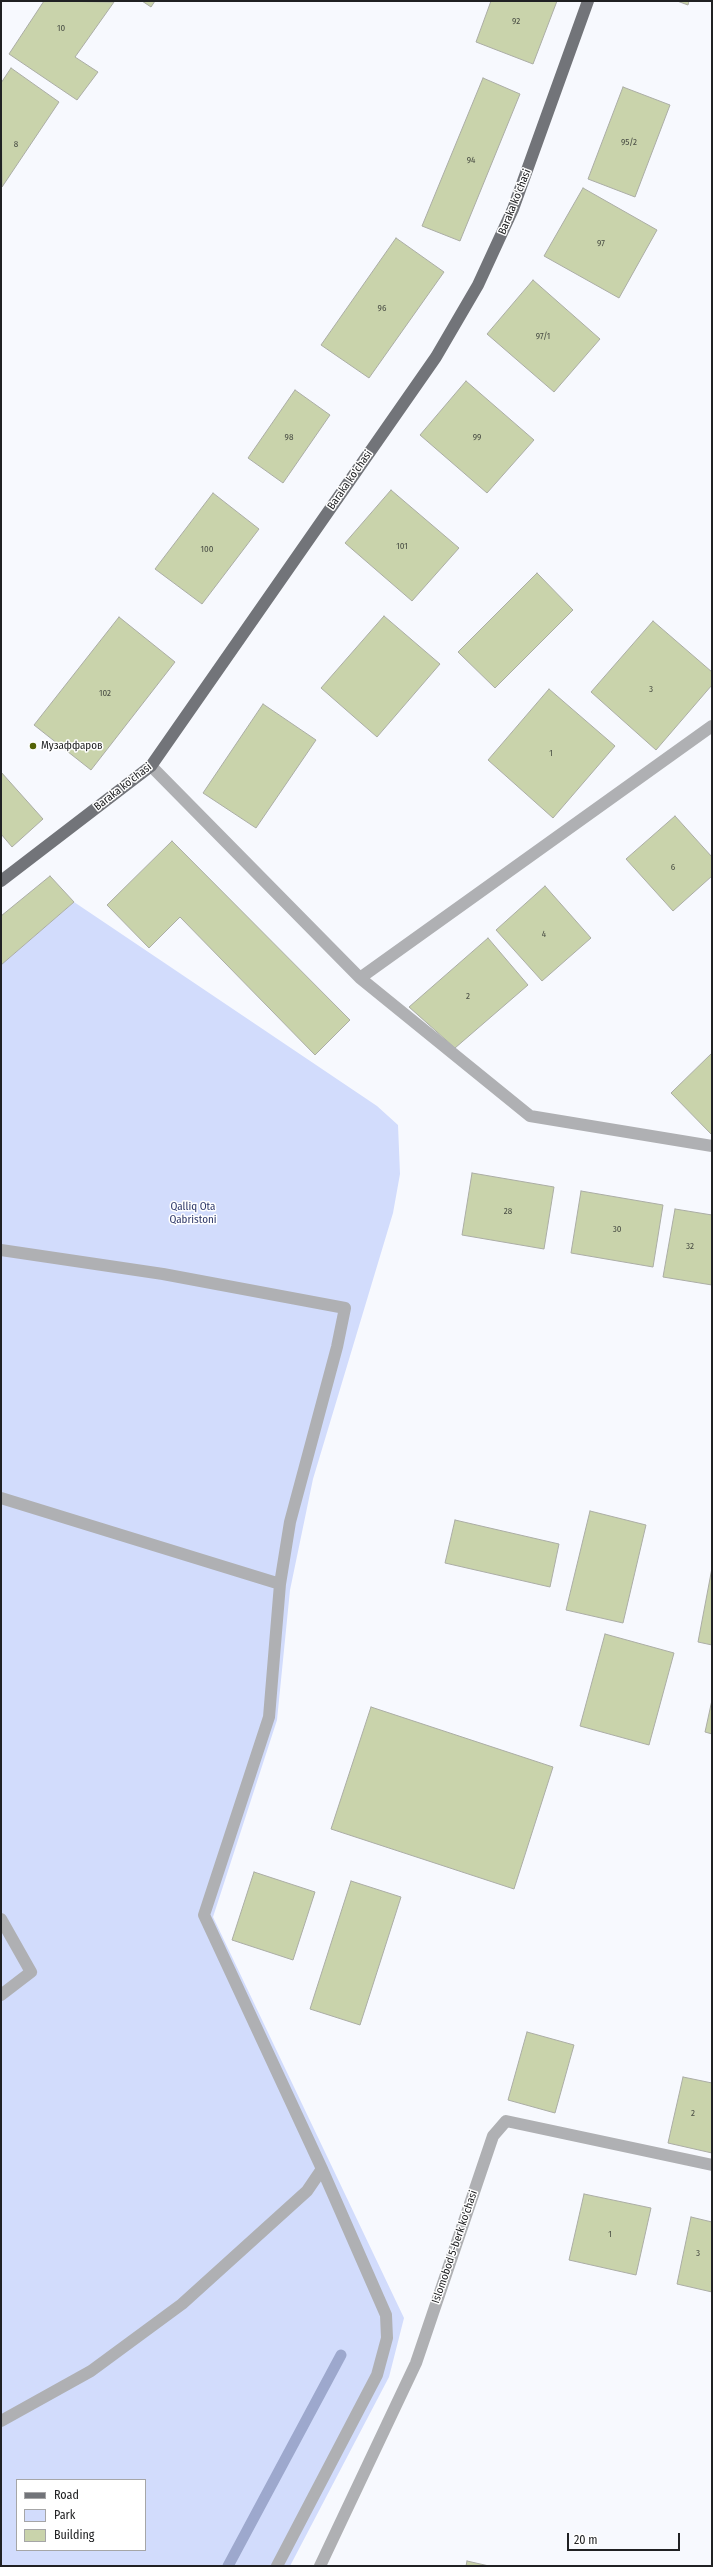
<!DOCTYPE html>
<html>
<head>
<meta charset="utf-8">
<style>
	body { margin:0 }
	#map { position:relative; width:713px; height:2567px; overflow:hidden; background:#f7f9fe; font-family:"Fira Sans Condensed",sans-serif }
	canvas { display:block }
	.frame { position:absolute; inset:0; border:2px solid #202123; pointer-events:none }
	.legend { position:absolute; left:16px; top:2479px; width:130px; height:72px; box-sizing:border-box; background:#fff; border:1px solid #a6a6a7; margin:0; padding:5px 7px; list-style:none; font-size:12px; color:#202123 }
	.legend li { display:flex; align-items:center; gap:8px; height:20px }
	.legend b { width:20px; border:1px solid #a6a6a7 }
	.scale { position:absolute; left:567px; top:2533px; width:113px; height:18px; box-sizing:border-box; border:2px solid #202123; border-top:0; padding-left:5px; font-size:12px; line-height:14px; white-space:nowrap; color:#202123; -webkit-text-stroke:3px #fff; paint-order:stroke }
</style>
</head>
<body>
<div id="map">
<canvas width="713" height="2567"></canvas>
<div class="frame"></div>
<ul class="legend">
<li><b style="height:5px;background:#727479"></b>Road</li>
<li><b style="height:11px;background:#d2dcfc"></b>Park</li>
<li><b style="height:11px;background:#c9d3ab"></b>Building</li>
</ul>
<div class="scale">20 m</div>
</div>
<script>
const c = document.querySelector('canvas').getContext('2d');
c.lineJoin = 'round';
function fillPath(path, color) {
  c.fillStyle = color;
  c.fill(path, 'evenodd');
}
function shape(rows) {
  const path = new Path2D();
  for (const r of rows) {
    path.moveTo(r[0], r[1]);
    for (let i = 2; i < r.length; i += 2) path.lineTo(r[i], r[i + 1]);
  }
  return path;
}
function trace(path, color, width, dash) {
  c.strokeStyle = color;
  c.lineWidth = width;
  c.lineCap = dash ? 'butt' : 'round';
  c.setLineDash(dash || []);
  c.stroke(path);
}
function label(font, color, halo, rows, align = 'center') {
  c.font = font + ' "Fira Sans Condensed",sans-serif';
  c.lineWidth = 3;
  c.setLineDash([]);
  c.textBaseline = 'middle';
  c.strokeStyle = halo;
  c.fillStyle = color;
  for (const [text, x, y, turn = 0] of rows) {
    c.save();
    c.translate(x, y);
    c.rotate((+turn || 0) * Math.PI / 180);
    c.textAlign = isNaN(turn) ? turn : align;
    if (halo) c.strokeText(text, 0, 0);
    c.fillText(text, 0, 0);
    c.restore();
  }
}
fillPath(shape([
	[74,902,377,1106,398,1125,400,1174,393,1213,313,1479,290,1590,277,1720,213,1917,404,2318,389,2377,290,2566,1,2566,1,965],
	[17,2480,145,2480,145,2550,17,2550]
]), '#d2dcfc');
trace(shape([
	[228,2566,341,2355]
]), '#9da8cd', 11);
const building = shape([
	[44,1,114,2,75,57,98,72,77,100,9,54,44,1],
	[142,1,155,1,151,7,142,1],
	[491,1,557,1,533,64,476,42,491,1],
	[677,1,689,1,688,5,677,1],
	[11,68,59,102,2,187,1,83,11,68],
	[483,78,520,94,460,241,422,226,483,78],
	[623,87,670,105,635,197,588,179,623,87],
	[583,188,657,230,619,298,544,256,583,188],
	[396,238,444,272,369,378,321,345,396,238],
	[533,280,600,339,554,392,487,334,533,280],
	[466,381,534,440,487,493,420,435,466,381],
	[295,390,330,415,283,483,248,458,295,390],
	[391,490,459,548,412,601,345,543,391,490],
	[213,493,259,529,202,604,155,569,213,493],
	[537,573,573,610,495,688,458,652,537,573],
	[384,616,440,664,377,737,321,688,384,616],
	[119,617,175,662,91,770,34,725,119,617],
	[653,621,712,672,712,685,656,750,591,692,653,621],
	[549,689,615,746,553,818,488,760,549,689],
	[263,704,316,740,256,828,203,793,263,704],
	[1,772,43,819,12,847,1,834,1,772],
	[675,816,712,857,712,876,673,911,626,859,675,816],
	[172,841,350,1020,315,1055,180,917,149,948,107,905,172,841],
	[50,876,74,902,1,965,1,916,50,876],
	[545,886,591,938,542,981,496,930,545,886],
	[488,938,528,985,455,1048,409,1007,488,938],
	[712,1053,712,1135,671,1093,712,1053],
	[472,1173,554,1187,544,1249,462,1235,472,1173],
	[581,1191,663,1205,653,1267,571,1253,581,1191],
	[675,1209,712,1215,712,1285,663,1277,675,1209],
	[590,1511,646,1525,623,1623,566,1610,590,1511],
	[455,1520,559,1544,550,1587,445,1563,455,1520],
	[712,1568,712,1645,698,1642,712,1568],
	[605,1634,674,1653,649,1745,580,1726,605,1634],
	[712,1700,712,1734,705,1732,712,1700],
	[371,1707,553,1767,514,1889,331,1829,371,1707],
	[254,1872,315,1892,293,1960,232,1940,254,1872],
	[351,1881,401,1897,360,2025,310,2009,351,1881],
	[527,2032,574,2045,555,2113,508,2100,527,2032],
	[683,2077,712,2083,712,2153,668,2143,683,2077],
	[584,2194,651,2208,636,2275,569,2260,584,2194],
	[691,2217,712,2222,712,2292,677,2284,691,2217],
	[467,2561,489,2566,466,2566,467,2561]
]);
fillPath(building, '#c9d3ab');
trace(building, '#abada5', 1);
trace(shape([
	[151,766,360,978,530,1116,712,1146],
	[360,978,712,726],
	[1,1250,163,1274,345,1308,337,1347,290,1522,280,1584,269,1717,204,1915,322,2169,386,2315,387,2338,377,2375,277,2566],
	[1,1498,280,1584],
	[1,1919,31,1972,1,1995],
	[1,2421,91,2371,182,2304,307,2191,322,2169],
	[320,2566,416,2363,493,2136,506,2121,712,2165]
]), '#afb0b3', 12);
trace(shape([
	[1,881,151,766,436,357,478,285,513,209,588,1]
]), '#727479', 12);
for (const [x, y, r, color] of [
	[33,746,4,"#536206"]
]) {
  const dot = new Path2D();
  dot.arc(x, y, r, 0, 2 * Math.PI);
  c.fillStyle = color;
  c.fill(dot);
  trace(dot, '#fff', 1.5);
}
label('9px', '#4a4e45', null, [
	["92",516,21],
	["10",61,28],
	["95/2",629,142],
	["8",16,144],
	["94",471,160],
	["97",601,243],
	["96",382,308],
	["97/1",543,336],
	["98",289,437],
	["99",477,437],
	["101",402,546],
	["100",207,549],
	["3",651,689],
	["102",105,693],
	["1",551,753],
	["6",673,867],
	["4",544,934],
	["2",468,996],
	["28",508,1211],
	["30",617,1229],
	["32",690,1246],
	["2",693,2113],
	["1",610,2234],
	["3",698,2253]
]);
label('11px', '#202123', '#fff', [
	["Baraka ko'chasi",515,202,-68],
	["Baraka ko'chasi",350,480,-55],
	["Baraka ko'chasi",123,787,-38],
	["Islomobod 5-berk ko'chasi",455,2247,-71]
]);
label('11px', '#202123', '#fff', [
	["Музаффаров",41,746]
], 'left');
label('11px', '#2f396a', '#fff', [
	["Qalliq Ota",193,1207],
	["Qabristoni",193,1220]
]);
</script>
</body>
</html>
